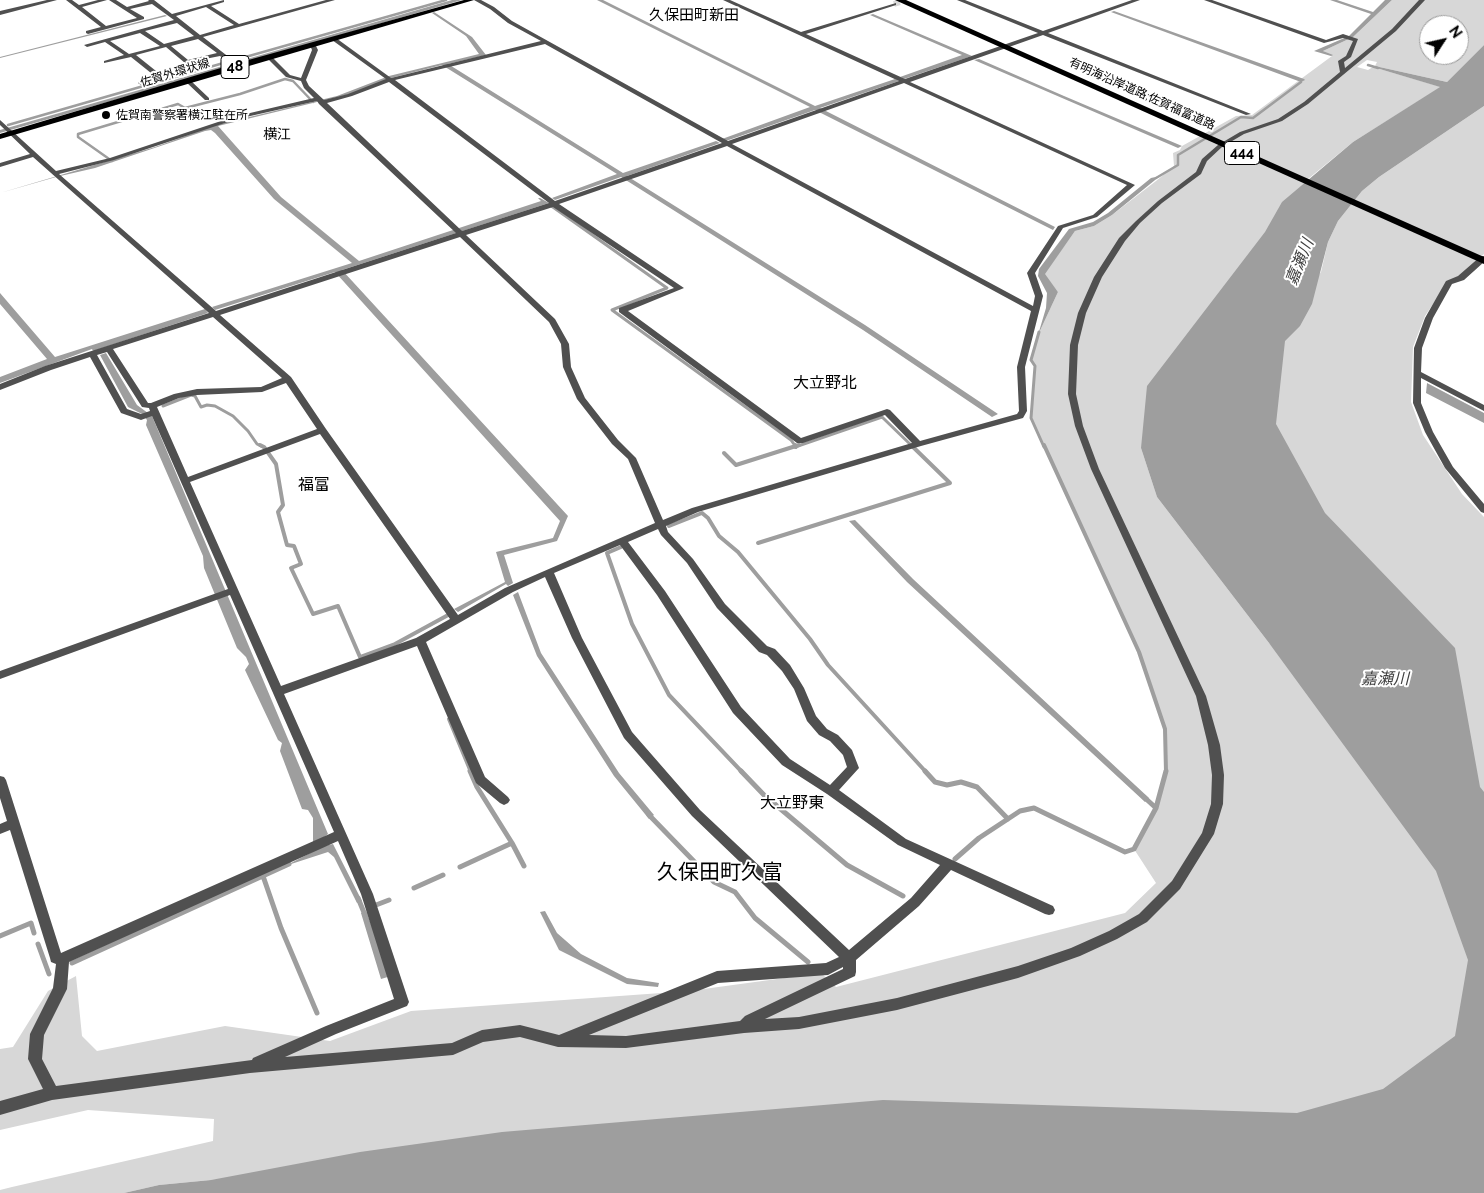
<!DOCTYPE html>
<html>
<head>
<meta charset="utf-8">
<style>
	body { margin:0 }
	#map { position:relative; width:1484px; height:1193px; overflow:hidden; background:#fff; font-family:Raleway,sans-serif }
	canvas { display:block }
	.north { position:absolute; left:1419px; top:15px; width:50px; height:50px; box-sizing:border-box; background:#fff; border:1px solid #999; border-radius:50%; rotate:55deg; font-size:14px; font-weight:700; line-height:20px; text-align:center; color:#000 }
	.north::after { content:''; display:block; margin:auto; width:18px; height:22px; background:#000; clip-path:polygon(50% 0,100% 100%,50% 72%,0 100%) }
</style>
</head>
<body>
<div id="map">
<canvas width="1484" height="1193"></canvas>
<div class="north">N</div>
</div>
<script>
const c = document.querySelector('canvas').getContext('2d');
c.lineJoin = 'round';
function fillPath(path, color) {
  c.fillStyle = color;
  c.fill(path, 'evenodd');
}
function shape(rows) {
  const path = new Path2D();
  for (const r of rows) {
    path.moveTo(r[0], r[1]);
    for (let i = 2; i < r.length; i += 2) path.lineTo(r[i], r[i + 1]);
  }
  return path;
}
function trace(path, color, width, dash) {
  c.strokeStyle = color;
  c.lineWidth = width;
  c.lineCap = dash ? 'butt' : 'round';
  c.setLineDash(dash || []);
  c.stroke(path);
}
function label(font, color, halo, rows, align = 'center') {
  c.font = font + ' Raleway,"Noto Sans JP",sans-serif';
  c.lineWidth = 4;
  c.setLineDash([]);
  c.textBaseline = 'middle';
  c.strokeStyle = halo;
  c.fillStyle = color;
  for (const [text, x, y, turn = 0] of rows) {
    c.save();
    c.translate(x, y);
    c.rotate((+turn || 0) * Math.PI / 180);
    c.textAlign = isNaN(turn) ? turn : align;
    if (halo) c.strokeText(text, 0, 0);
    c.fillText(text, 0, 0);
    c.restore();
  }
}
fillPath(shape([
	[1392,0,1484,0,1484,45,1447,82,1375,66,1377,62,1367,60,1357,67,1368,70,1373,67,1441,87,1353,142,1308,179,1141,448,1157,497,1269,643,1356,741,1473,897,1484,1062,1345,1133,211,1180,159,1185,124,1193,0,1193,0,1190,12,1187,213,1141,214,1119,88,1110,0,1130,0,1049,13,1047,48,991,76,976,82,1036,97,1051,225,1026,330,1041,411,1011,689,991,821,973,836,987,1125,913,1156,883,1134,849,1156,808,1167,768,1165,729,1139,652,1031,418,1035,366,1031,360,1038,335,1058,292,1044,274,1075,231,1094,226,1112,215,1156,181,1174,166,1173,153,1180,150,1182,146,1236,116,1252,115,1332,56,1323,51,1353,37],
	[1429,25,1459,25,1459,55,1429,55],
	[1484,106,1484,254,1459,276,1447,283,1425,316,1413,347,1411,402,1423,435,1462,494,1484,517,1484,810,1218,424,1321,272,1328,242,1338,221,1362,191,1379,177]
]), '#d7d7d7');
fillPath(shape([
	[452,0,462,0,0,133,0,130,35,120],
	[597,0,603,0,815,106,895,79,899,81,820,108,1055,227,1053,230,815,110,726,141,722,139,810,107],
	[1330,0,1337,0,1373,12,1385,0,1392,0,1353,37,1323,51,1333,55,1331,56,1314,51,1349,36,1371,14],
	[1114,11,1304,79,1305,80,1301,82,1111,12],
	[434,12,472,37,486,55,448,64,623,173,716,141,720,143,627,176,865,325,998,414,992,417,863,330,621,177,555,200,552,198,617,174,442,65,391,78,350,94,218,126,281,197,359,261,541,201,538,198,540,198,549,203,342,270,568,516,557,541,504,555,513,583,508,586,506,584,458,612,454,609,505,582,496,552,553,538,560,521,335,272,215,310,212,307,352,263,274,199,215,133,211,130,205,131,95,168,56,177,0,193,155,147,216,125,337,96,389,76,479,54,466,36,432,13],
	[873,14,972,56,904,79,900,77,962,55,870,15],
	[165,15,167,16,0,58,0,57],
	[1484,45,1484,106,1379,177,1362,191,1338,221,1328,242,1312,304,1300,326,1285,341,1276,424,1325,513,1455,648,1480,787,1484,792,1484,1193,124,1193,159,1185,211,1180,360,1152,502,1132,883,1100,1297,1113,1383,1089,1455,1036,1468,960,1436,871,1269,643,1157,497,1141,448,1147,386,1265,232,1282,202,1353,142,1440,87,1373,67,1375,66,1447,82],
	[979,59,1064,96,1182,146,1178,148,974,60],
	[1160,176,1112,215,1094,226,1075,231,1045,274,1058,292,1038,335,1046,308,1047,293,1038,276,1039,269,1069,229,1093,222,1108,213,1151,178],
	[0,293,55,357,205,309,208,313,93,351,92,349,0,383,0,377,47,359,0,304],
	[106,353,137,405,152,416,328,834,320,840,313,842,313,818,308,810,302,809,280,751,282,743,278,740,245,670,249,664,246,657,237,648,204,568,203,556,146,425,147,420,142,414,128,407,100,355],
	[1427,383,1484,413,1484,423,1426,393],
	[855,520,913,579,1149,798,1145,802,907,582,849,521],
	[518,592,541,653,619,773,654,815,649,819,614,776,537,656,513,595],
	[333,844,362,901,357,903,334,857,328,852,285,866,324,846],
	[366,911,391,976,381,979,361,913],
	[545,911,557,933,581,954,627,978,659,983,658,987,627,984,559,950,540,912]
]), '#9e9e9e');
trace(shape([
	[235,60,446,0],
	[1368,65,1378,68],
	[8,125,227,62],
	[112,161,78,137,78,134,178,104,185,108,240,94,285,79,293,81,313,102],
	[1156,178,1178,165,1178,155,1241,117,1253,118,1301,82]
]), '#9e9e9e', 2.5);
trace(shape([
	[550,205,667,288,612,310,791,440,796,447],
	[1039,332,1031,360,1035,366,1031,418,1044,447],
	[163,406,191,395,195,396,201,407,207,405,215,406,233,416,248,431,257,444,263,447],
	[795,447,882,417,913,447]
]), '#9e9e9e', 3);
trace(shape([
	[260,445,264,447,276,464,283,505,278,512,287,545,294,546,301,564,291,568,313,614,338,606,360,657,395,644,450,614],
	[795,445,796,447],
	[1044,445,1139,652,1165,729,1166,772],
	[724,453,736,465,799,445],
	[669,526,702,513,708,518,719,536,738,552,810,639,828,665,926,772],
	[758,543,950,483,911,445],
	[621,547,607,553,632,624,669,695,742,772],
	[449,719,471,772]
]), '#9e9e9e', 4);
trace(shape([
	[741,771,764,795,847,865,903,896],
	[925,771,935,782,947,785,961,782,977,787,1008,819],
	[1144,797,1156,808],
	[649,815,714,882,735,892,755,918,808,962],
	[512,843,524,866],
	[955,859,979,838,1020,811,1034,808,1125,852,1134,849,1156,808,1166,771],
	[460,867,512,843,477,787,470,771],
	[263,876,281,928,317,1013],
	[414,888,443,875],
	[358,898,365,915],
	[376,905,389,900],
	[0,936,31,923,34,933],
	[38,944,49,974],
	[72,963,289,864]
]), '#9e9e9e', 5);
trace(shape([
	[894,4,906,0]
]), '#d9d9d9', 6, [6, 3]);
fillPath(shape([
	[47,0,57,0,0,15,0,11,47,0],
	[66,0,72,0,79,5,98,0,107,0,82,7,106,26,137,18,109,0,116,0,127,7,149,1,148,0,154,0,172,14,224,0,224,2,211,6,239,24,326,0,335,0,203,37,239,65,239,67,235,67,220,56,185,63,166,47,136,55,161,75,172,72,175,74,141,85,138,83,139,82,156,77,131,57,104,63,104,61,124,55,105,42,87,47,84,45,174,20,152,4,130,9,144,17,144,19,88,34,86,33,86,31,101,27,66,0],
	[206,7,234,25,200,35,176,16,206,7],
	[177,23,194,36,164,44,145,31,177,23],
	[140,33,160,46,129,54,110,41,140,33],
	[198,39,217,53,188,60,171,46,198,39],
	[474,0,481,0,494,7,512,21,728,141,899,81,723,0,730,0,801,32,896,3,896,5,806,34,905,79,1038,33,957,0,965,0,1043,31,1132,0,1140,0,1048,33,1251,114,1246,115,1043,35,910,82,1135,185,1097,217,1063,228,1035,273,1043,296,1025,367,1027,411,1023,418,921,446,698,512,666,526,668,532,693,559,725,604,767,646,775,649,790,665,804,688,816,716,827,729,838,735,852,750,859,768,839,790,906,839,1053,906,1055,910,1053,914,1049,915,1045,914,951,870,919,906,856,960,856,972,855,976,765,1019,799,1017,897,998,1018,966,1071,948,1109,931,1139,914,1172,881,1202,833,1211,804,1212,775,1208,745,1196,696,1091,469,1075,426,1068,394,1070,345,1078,313,1094,277,1119,238,1136,221,1158,201,1196,172,1202,159,1218,145,1240,132,1278,119,1304,102,1340,72,1338,61,1346,56,1353,41,1343,38,1324,43,1204,0,1212,0,1326,40,1343,34,1358,39,1351,57,1344,62,1345,68,1392,29,1419,0,1425,0,1396,31,1308,104,1282,121,1244,134,1222,147,1207,161,1201,174,1162,203,1140,223,1125,241,1102,277,1086,313,1078,345,1076,394,1083,426,1099,469,1206,696,1220,745,1224,775,1223,804,1214,834,1180,889,1147,922,1117,939,1080,956,1018,978,897,1010,799,1029,744,1033,626,1048,558,1047,520,1037,483,1042,453,1055,250,1073,52,1100,0,1115,0,1101,43,1089,28,1059,30,1034,53,988,56,964,51,962,50,958,10,830,0,834,0,824,7,821,0,798,0,776,4,777,6,780,61,953,334,832,230,595,0,679,0,671,228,589,152,416,141,420,121,413,90,357,51,370,0,390,0,384,45,366,209,313,33,157,0,167,0,163,30,154,0,125,0,120,56,171,110,158,233,117,314,98,304,88,301,81,286,77,267,58,267,56,271,56,290,75,301,78,312,50,310,45,315,44,318,50,306,80,309,86,324,100,348,94,386,79,332,40,332,38,336,38,391,78,541,41,508,23,490,9,474,0],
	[545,44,722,143,555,201,395,80,545,44],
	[389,82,549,203,462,231,327,103,352,96,389,82],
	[904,83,1127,185,1093,215,1058,226,1027,273,1035,296,1033,306,732,144,904,83],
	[317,101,319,104,456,233,216,311,59,174,114,160,237,119,317,101],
	[727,146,1031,311,1017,367,1019,411,1017,414,920,441,890,410,887,409,801,438,628,311,684,288,559,204,727,146],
	[553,207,674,288,619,308,619,312,797,443,803,443,885,415,912,443,692,508,663,520,636,458,618,440,585,398,571,367,569,344,555,319,466,235,553,207],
	[460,237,549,322,561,344,563,367,577,399,612,444,628,459,655,523,505,588,458,615,326,429,291,377,220,315,460,237],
	[213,317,282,378,261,387,197,389,174,394,151,403,148,403,113,349,213,317],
	[107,352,142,407,149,408,150,411,141,414,127,409,97,355,107,352],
	[286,383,317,429,188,477,157,407,179,398,197,395,262,392,286,383],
	[320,434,450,619,416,638,281,686,190,482,320,434],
	[658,529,661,535,687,563,717,608,759,652,767,655,782,671,794,689,807,721,819,735,830,741,843,755,847,767,830,785,790,759,741,707,665,591,628,542,658,529],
	[620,545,657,595,733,713,782,765,827,794,898,845,940,865,911,898,849,950,700,810,632,732,582,638,554,573,620,545],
	[545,577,572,638,624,738,692,816,839,957,826,963,717,971,559,1035,520,1025,482,1030,452,1043,285,1057,336,1034,407,1006,409,1002,373,894,284,694,417,646,476,783,500,803,504,805,508,803,510,800,508,797,485,777,426,642,513,592,545,577],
	[338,841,361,894,394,999,326,1026,253,1058,252,1060,56,1086,42,1059,44,1035,67,989,69,962,338,841],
	[843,967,843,969,745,1016,740,1021,626,1036,589,1035,718,983,828,975,843,967],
	[186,80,190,80,209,98,209,100,205,100,186,82,186,80],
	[1481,256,1484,256,1484,262,1464,280,1452,284,1433,318,1422,348,1421,372,1484,405,1484,411,1421,378,1421,403,1433,432,1453,467,1484,504,1484,513,1481,512,1445,468,1425,432,1413,403,1414,348,1425,318,1446,281,1458,276,1481,256]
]), '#505050');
fillPath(shape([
	[464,0,474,0,0,139,0,134,234,64,464,0]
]), '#000');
fillPath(shape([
	[895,0,906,0,1484,257,1484,264,895,0]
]), '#000');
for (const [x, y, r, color] of [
	[106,115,5,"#000"]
]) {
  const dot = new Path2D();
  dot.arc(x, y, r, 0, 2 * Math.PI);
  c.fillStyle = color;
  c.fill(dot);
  trace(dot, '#fff', 2);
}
label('12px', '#000', '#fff', [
	["佐賀外環状線",175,73,-17],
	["有明海沿岸道路;佐賀福富道路",1142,94,24]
]);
label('12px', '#000', '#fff', [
	["佐賀南警察署横江駐在所",116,115]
], 'left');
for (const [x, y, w] of [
	[235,67,28],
	[1242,153,35]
]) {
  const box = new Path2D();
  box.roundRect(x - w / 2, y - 11.5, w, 23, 4);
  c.fillStyle = '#fff';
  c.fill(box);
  trace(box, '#000', 1);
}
label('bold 14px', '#000', null, [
	["48",235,67],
	["444",1242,153]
]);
label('14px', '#000', '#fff', [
	["横江",277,135]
]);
label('15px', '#000', '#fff', [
	["久保田町新田",694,15]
]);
label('italic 16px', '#3f3f3f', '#fff', [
	["嘉瀬川",1300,262,-68],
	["嘉瀬川",1385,679]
]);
label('16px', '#000', '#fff', [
	["大立野北",825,383],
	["福富",314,485],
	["大立野東",792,803]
]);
label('21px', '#000', '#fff', [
	["久保田町久富",720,873]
]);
</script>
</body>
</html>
